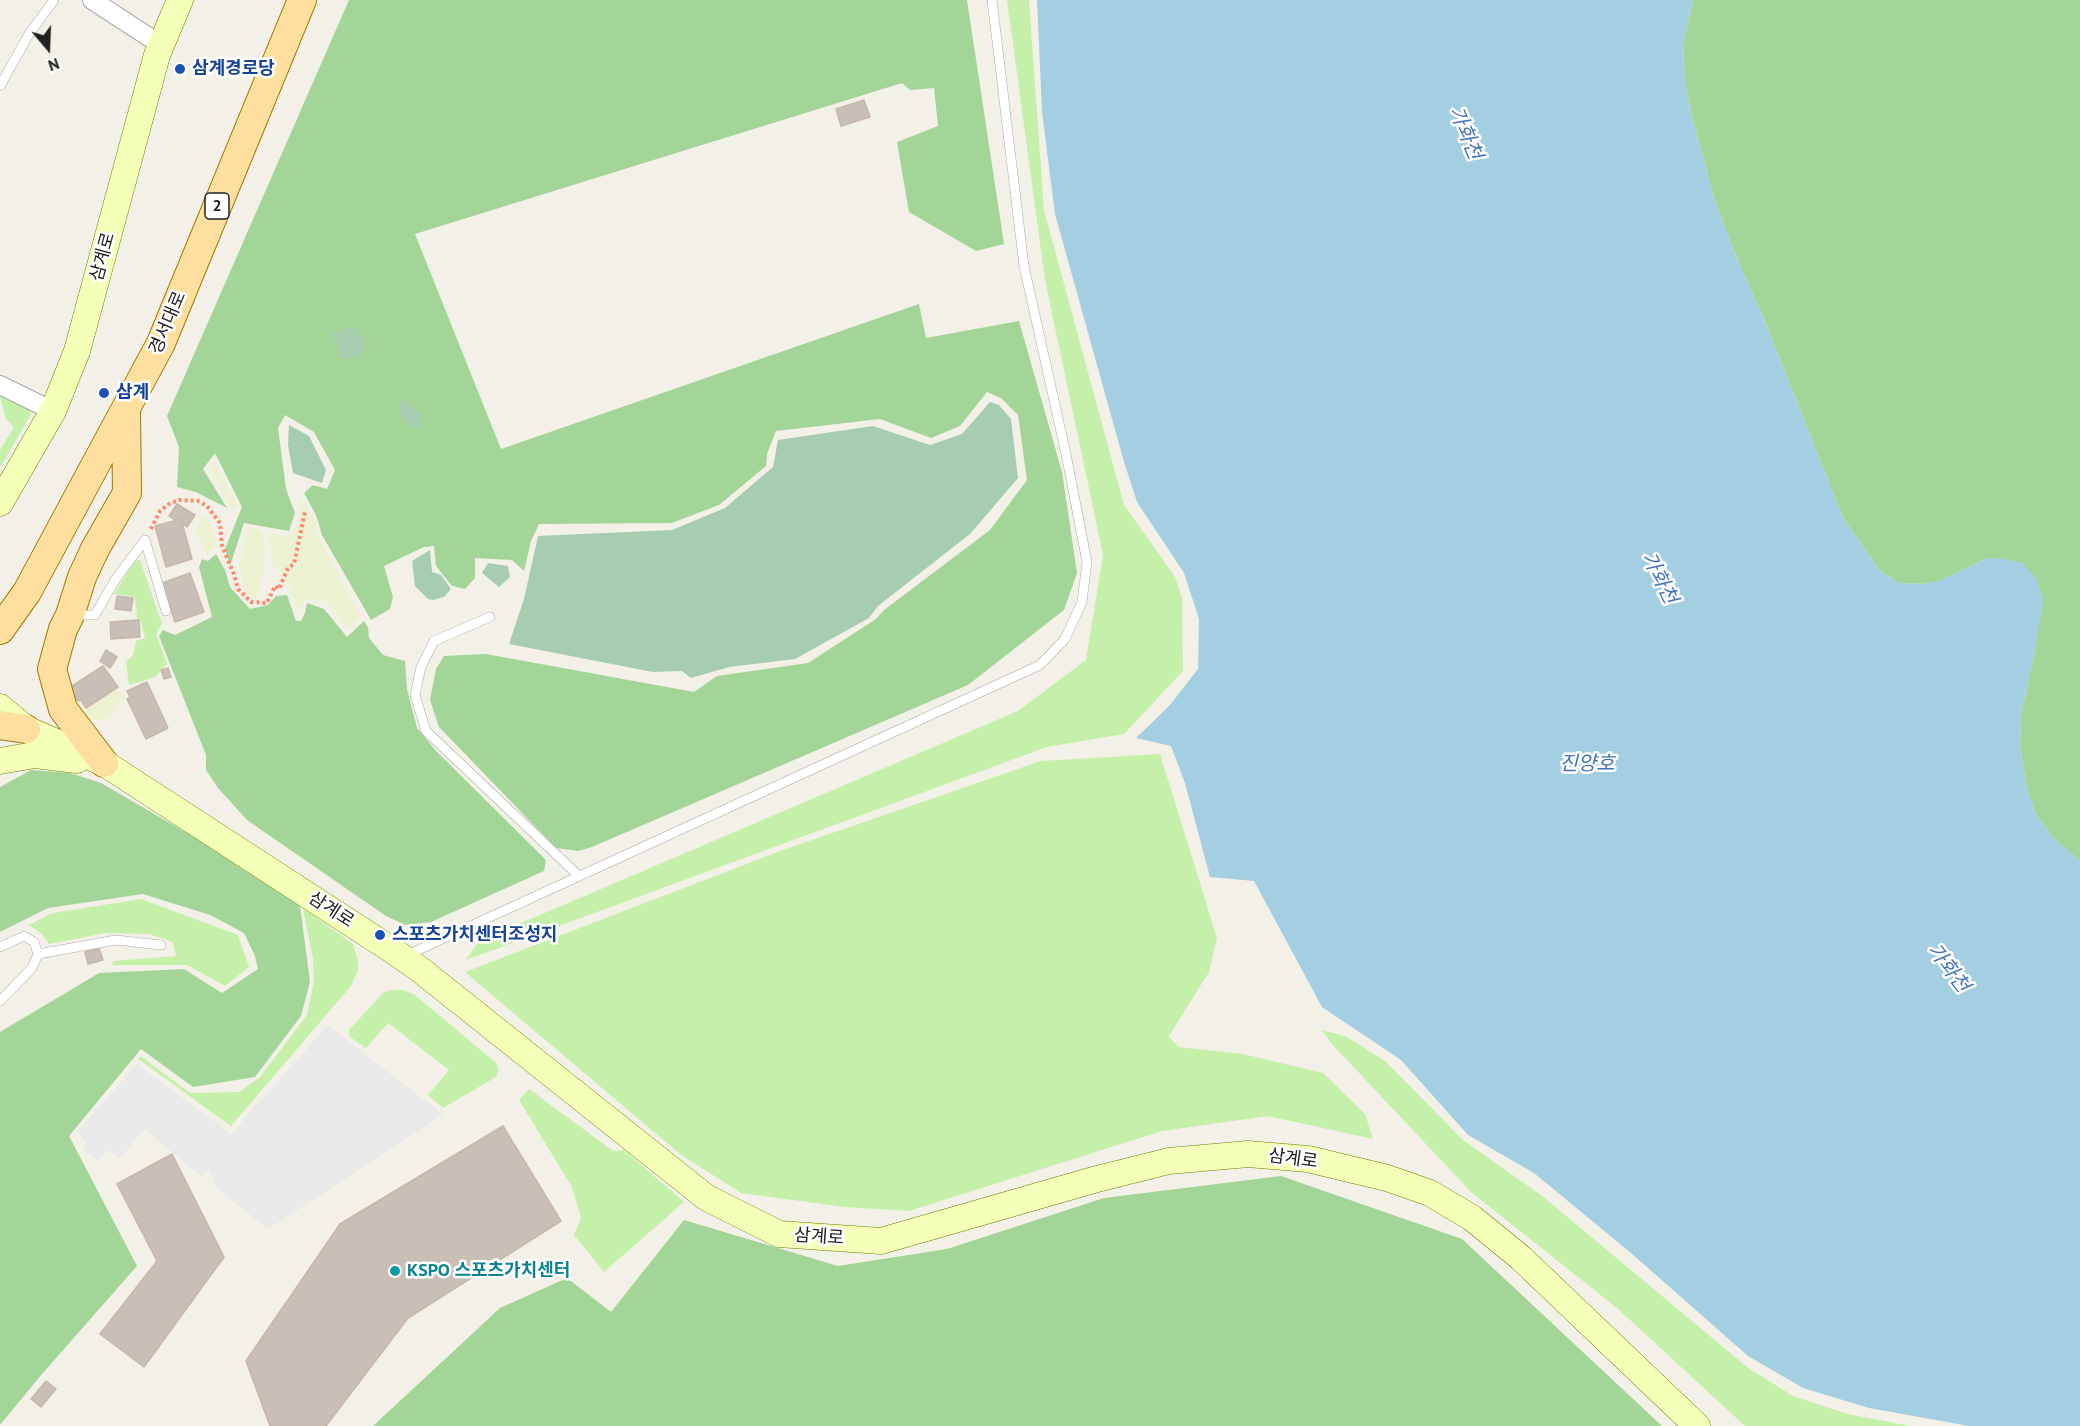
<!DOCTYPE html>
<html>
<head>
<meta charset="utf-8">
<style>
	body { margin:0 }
	#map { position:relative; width:2080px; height:1426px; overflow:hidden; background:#f2f0e7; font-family:"PT Sans",sans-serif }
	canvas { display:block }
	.north { position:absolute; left:18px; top:18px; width:60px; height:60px; -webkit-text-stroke:4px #fff; paint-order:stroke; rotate:161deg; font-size:16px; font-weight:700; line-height:24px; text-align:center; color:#212121 }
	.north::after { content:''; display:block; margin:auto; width:21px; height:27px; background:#212121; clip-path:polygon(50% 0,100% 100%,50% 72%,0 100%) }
</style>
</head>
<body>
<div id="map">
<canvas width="2080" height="1426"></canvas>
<div class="north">N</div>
</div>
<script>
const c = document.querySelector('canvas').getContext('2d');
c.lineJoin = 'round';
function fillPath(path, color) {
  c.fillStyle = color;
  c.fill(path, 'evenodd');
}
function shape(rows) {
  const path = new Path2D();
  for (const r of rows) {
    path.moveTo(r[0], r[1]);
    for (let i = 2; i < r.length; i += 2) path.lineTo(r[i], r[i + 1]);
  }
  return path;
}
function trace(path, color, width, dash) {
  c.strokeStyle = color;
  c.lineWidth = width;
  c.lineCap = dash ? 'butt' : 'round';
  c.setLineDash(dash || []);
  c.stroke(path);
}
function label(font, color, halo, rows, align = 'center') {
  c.font = font + ' "PT Sans","Noto Sans KR",sans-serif';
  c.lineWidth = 5;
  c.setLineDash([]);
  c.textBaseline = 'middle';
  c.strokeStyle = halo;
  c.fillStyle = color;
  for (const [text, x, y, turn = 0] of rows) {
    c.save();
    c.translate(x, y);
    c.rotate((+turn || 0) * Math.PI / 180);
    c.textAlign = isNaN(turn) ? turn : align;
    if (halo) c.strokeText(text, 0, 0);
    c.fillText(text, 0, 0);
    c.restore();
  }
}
fillPath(shape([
	[214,462,237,506,232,510,209,468],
	[299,495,314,519,320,540,361,616,348,629,325,601,305,599,299,613,287,580,273,565,268,532,290,538,300,520],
	[202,514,209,521,217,546,207,555,196,530],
	[249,527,262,531,266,559,256,600,244,593,239,565],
	[115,689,125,697,111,716,105,721,90,720,86,715,87,709]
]), '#ecf2d1');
fillPath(shape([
	[1007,0,1029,0,1044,210,1124,505,1175,577,1182,598,1183,671,1124,734,1047,747,466,960,479,941,1018,711,1086,660,1103,555,1045,280],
	[0,396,32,408,31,414,0,468,0,450,14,427,6,419],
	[140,560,162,624,156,634,167,664,155,677,129,685,126,662,133,655,136,641,145,638,141,621,137,618,135,597,114,594,134,561],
	[1160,754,1217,938,1209,972,1169,1036,1178,1047,1243,1054,1323,1073,1365,1114,1373,1139,1268,1116,1162,1131,909,1211,845,1207,741,1193,680,1154,465,972,783,850,1041,761],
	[141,899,238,935,249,967,225,986,187,965,112,965,114,961,176,956,173,942,149,934,105,933,49,944,42,934,29,925,53,913],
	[303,908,353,944,358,960,358,970,351,986,231,1126,138,1059,141,1056,190,1093,239,1092,260,1077,307,1015,314,981,313,959],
	[392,990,403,990,415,995,495,1062,499,1070,496,1077,443,1108,428,1095,449,1070,388,1023,366,1048,350,1037,349,1030,383,993],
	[1322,1030,1347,1037,1385,1061,1463,1140,1541,1195,1747,1367,1793,1396,1848,1414,1910,1426,1745,1426,1617,1308,1471,1192,1331,1043],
	[529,1089,613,1151,624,1150,684,1202,604,1272,574,1235,581,1218,572,1187,519,1100]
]), '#c5f0a9');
fillPath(shape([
	[349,0,967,0,1004,244,976,251,909,212,897,142,938,126,934,88,910,90,902,83,415,234,501,449,919,304,926,338,1019,321,1062,472,1077,573,1064,610,968,685,592,847,578,851,556,848,439,727,430,700,436,669,444,656,486,654,694,692,717,676,808,663,876,619,884,610,990,530,1027,480,1018,415,1001,398,987,392,960,426,931,438,880,419,776,431,767,454,766,466,719,505,672,523,539,524,531,541,524,571,512,560,475,558,475,578,465,589,452,586,436,566,434,546,424,547,384,566,393,597,390,609,371,620,322,535,316,515,304,493,313,485,327,489,335,470,314,432,285,415,278,428,286,489,295,513,289,531,244,523,230,566,225,549,242,507,215,453,203,469,227,508,196,492,177,487,179,447,167,416],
	[1693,0,2080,0,2080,861,2053,838,2035,813,2026,785,2020,746,2021,714,2035,650,2023,563,1988,558,1939,581,1923,584,1899,583,1880,571,1843,518,1766,324,1733,249,1715,201,1691,114,1685,82,1683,43],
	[216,554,225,570,230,587,250,609,268,605,276,596,287,595,296,621,301,621,305,613,307,603,324,609,347,637,364,621,368,627,369,638,383,655,405,661,407,689,417,728,437,752,546,860,544,871,431,922,405,925,386,916,247,820,218,788,206,770,206,755,159,636,163,630,175,635,212,617,199,567,202,559,208,561],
	[31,770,70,773,101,783,299,898,310,982,301,1016,255,1077,193,1087,141,1049,69,1136,137,1266,42,1374,0,1425,0,1032,99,973,184,969,222,993,258,969,255,956,244,933,210,915,143,894,48,908,0,932,0,787],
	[1281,1176,1462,1239,1662,1426,373,1426,500,1308,567,1278,611,1312,684,1220,838,1266,947,1249,1104,1198]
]), '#a4d598');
fillPath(shape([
	[355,326,364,342,359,358,342,358,332,334],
	[402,399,420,413,420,426,415,427,404,421,398,409],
	[990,402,999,405,1011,419,1018,478,970,534,878,606,869,618,795,659,729,667,691,678,682,671,653,672,509,644,524,599,538,536,672,530,725,508,773,467,778,440,873,426,930,445,962,434],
	[289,425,309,436,326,470,322,483,293,473,288,445],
	[430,550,432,572,441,575,451,589,444,597,433,600,428,599,415,586,412,561],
	[488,563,508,566,510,577,499,587,482,573]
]), '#a6cdb0');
fillPath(shape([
	[328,1025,443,1115,268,1229,217,1188,209,1168,201,1177,145,1129,120,1158,108,1150,98,1161,83,1150,87,1144,77,1132,137,1064,231,1134]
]), '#e9e9e9');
fillPath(shape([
	[1037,0,1693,0,1683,43,1685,82,1691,114,1715,201,1733,249,1766,324,1843,518,1880,571,1899,583,1923,584,1939,581,1988,558,2005,559,2023,563,2036,578,2043,600,2035,650,2021,714,2020,746,2026,785,2035,813,2053,838,2080,861,2080,1426,1969,1426,1869,1408,1803,1388,1748,1356,1631,1253,1534,1173,1468,1135,1401,1060,1322,1007,1254,881,1210,877,1185,783,1171,746,1136,738,1170,705,1198,669,1199,619,1184,573,1137,502,1124,462,1055,214,1042,112]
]), '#a4cfe3');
const building = shape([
	[864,100,870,117,841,126,836,109,864,100],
	[177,504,195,515,187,527,183,524,181,519,175,520,169,516,177,504],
	[181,519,192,559,166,567,155,526,181,519],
	[190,573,204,612,175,622,162,583,190,573],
	[117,596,133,598,131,611,115,609,117,596],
	[139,620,140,637,111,639,110,622,139,620],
	[106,650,117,657,110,668,100,661,106,650],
	[103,666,118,687,86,708,81,700,78,701,69,688,103,666],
	[168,668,171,677,164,679,161,670,168,668],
	[147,682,168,728,146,739,127,699,130,697,127,691,147,682],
	[99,948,103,960,88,964,85,952,99,948],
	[503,1126,561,1221,408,1318,326,1426,270,1426,246,1361,340,1224,503,1126],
	[172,1154,224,1257,144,1367,100,1334,157,1261,117,1184,172,1154],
	[46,1381,56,1389,41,1407,31,1399,46,1381]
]);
fillPath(building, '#c8bfb6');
trace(building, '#c6b8a8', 1.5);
const lane = shape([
	[0,86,29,34,54,0],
	[75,615,95,615,115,580,145,540,166,611],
	[490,617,434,641,421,667,415,695,426,731,579,876],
	[0,947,24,936,34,942,38,954,32,968,0,1001],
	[38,954,116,940,161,945],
	[405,956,1040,665,1065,639,1082,602,1087,562,1066,454,1024,266,992,0]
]);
const street = shape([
	[92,0,161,45],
	[0,385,53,411]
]);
const secondary = shape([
	[0,503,53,411,77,351,157,55,180,0],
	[0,707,26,729,104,763,392,950,418,968,707,1198,779,1234,881,1241,1097,1179,1169,1161,1248,1154,1308,1159,1387,1178,1430,1193,1472,1218,1521,1258,1697,1426],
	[0,761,35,755,77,760]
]);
const primary = shape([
	[0,630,27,592,161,343,302,0],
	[0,725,26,729],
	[104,763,63,709,52,669,63,629,70,615,82,577,95,549,127,493,126,413]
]);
trace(lane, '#a8a8a8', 10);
trace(street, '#a8a8a8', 20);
trace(secondary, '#658000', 27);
trace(primary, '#9e7a00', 30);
trace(shape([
	[151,529,160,511,169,504,179,500,198,501,207,506,220,523,222,546,234,574,238,589,251,602,267,603,275,586,279,589,288,568,294,564,305,512]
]), '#ff896b', 4, [3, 3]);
trace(lane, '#fff', 9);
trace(street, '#fff', 18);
trace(secondary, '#f4ffb8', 26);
trace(primary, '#ffdf9f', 28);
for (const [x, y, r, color] of [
	[180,69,6,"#1a4fb4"],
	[104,393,6,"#1a4fb4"],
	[380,935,6,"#1a4fb4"],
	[395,1271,6,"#0f9aa8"]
]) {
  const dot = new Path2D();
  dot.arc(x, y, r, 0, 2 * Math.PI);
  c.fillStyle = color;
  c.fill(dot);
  trace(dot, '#fff', 2);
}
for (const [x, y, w] of [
	[217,206,24]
]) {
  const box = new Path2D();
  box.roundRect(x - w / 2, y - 13, w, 26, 4.5);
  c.fillStyle = '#fff';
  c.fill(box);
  trace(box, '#212121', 1.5);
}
label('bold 16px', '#212121', null, [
	["2",217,206]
]);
label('bold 18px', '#164399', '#fff', [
	["삼계경로당",192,69],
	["삼계",116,393],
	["스포츠가치센터조성지",392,935]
], 'left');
label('18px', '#212121', '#fff', [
	["삼계로",103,257,-75],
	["경서대로",168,323,-67],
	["삼계로",331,910,33],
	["삼계로",1293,1159,8],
	["삼계로",819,1237,4]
]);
label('bold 18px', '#0d838f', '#fff', [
	["KSPO 스포츠가치센터",407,1271]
], 'left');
label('italic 20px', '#4373bc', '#fff', [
	["가화천",1465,133,67],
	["가화천",1659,578,63],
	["진양호",1587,764],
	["가화천",1948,968,53]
]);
</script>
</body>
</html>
